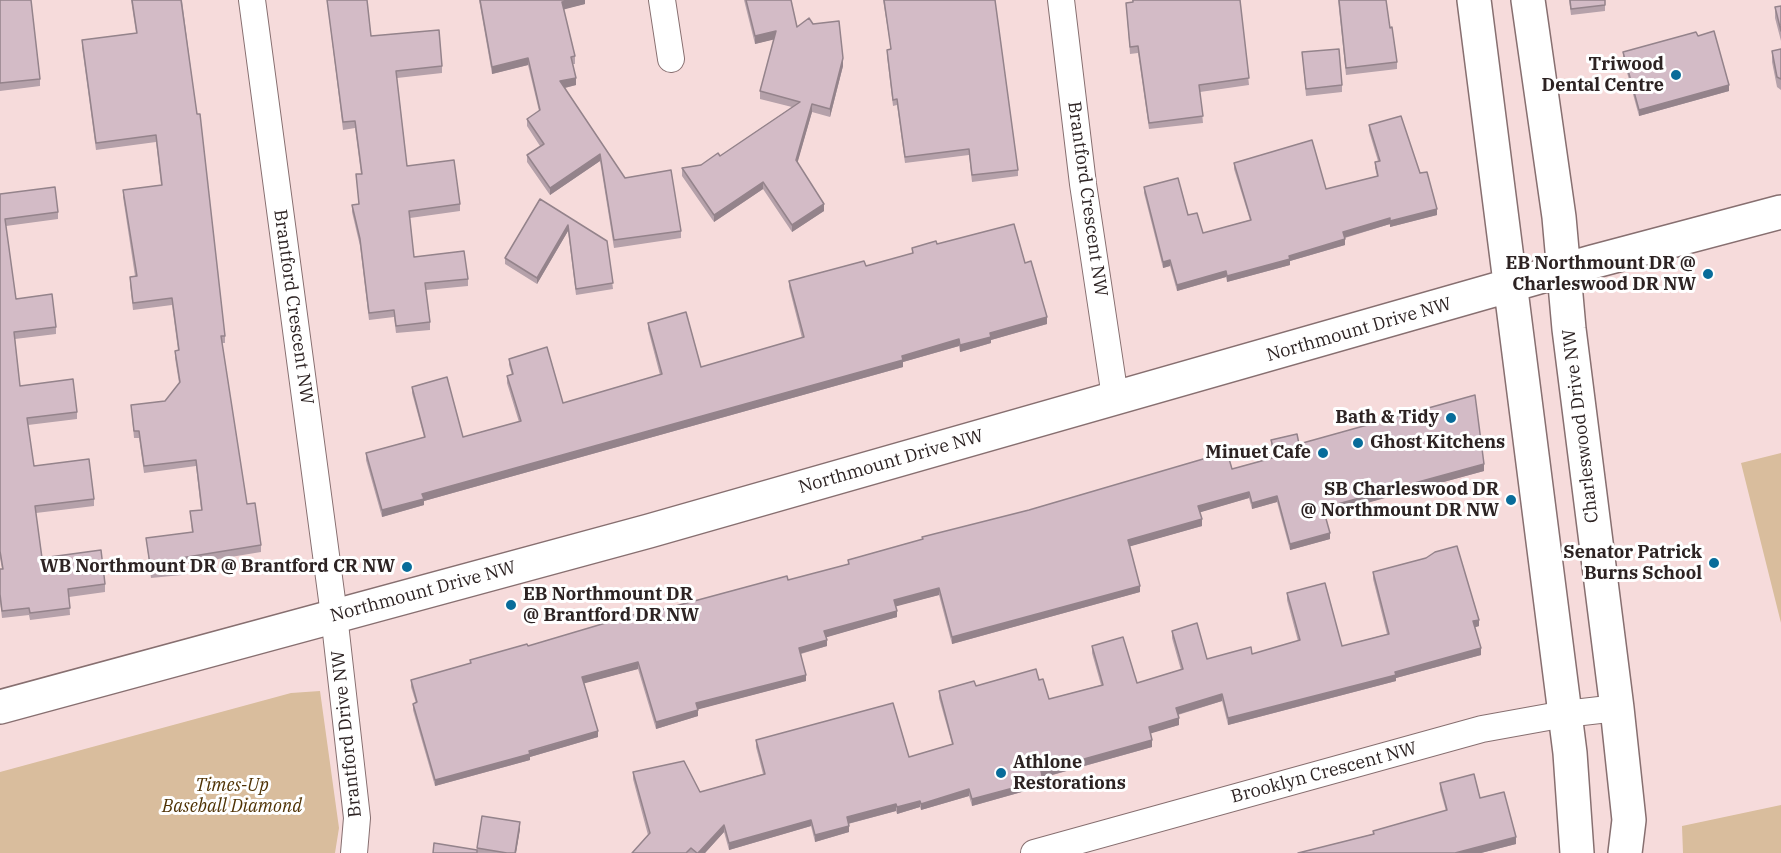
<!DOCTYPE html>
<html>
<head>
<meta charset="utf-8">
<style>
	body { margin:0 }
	canvas { display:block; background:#f6dbdb }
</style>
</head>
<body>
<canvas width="1781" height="853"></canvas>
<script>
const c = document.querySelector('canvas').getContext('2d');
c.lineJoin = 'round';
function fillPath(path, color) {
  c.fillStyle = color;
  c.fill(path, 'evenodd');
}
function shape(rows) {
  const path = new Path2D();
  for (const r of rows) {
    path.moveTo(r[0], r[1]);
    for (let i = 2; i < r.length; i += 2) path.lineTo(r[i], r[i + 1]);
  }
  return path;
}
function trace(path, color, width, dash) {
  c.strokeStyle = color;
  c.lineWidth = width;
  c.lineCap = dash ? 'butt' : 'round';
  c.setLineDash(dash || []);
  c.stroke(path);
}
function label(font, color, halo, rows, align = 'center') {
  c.font = font + ' "IBM Plex Serif",serif';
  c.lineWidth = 6;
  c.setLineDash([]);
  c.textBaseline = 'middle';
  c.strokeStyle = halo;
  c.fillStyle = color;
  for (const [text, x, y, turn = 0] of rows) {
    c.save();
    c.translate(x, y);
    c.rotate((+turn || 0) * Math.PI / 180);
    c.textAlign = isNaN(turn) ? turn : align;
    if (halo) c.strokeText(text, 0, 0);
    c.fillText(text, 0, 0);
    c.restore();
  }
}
fillPath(shape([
	[1781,453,1781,623,1741,463],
	[320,691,339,828,335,853,0,853,0,772,291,693],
	[1781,805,1781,853,1683,853,1682,826]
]), '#d9bd9d');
const street = shape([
	[252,0,334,615,357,818,354,853],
	[662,0,671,59],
	[1061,0,1083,184,1115,397],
	[1034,853,1482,729,1565,714,1617,708]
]);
const secondary = shape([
	[1474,0,1570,753,1577,853],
	[1528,0,1559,217,1569,329,1617,708,1629,820,1625,853],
	[0,707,649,531,1592,262,1781,212]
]);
trace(street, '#876f70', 28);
trace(secondary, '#876f70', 36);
trace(street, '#fff', 26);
trace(secondary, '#fff', 33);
fillPath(shape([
	[0,0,40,79,40,86,0,91],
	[131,0,182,0,225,336,225,343,222,343,247,504,261,545,261,552,182,565,182,575,151,578,146,538,192,533,190,511,201,510,196,466,144,473,139,438,134,438,131,405,165,401,179,383,175,358,175,351,178,350,172,305,133,310,130,284,130,277,135,276,123,197,123,190,161,185,156,142,96,150,82,47,82,40,136,33],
	[327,0,367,0,371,36,442,66,442,73,397,78,407,166,460,204,460,211,410,218,414,257,468,279,468,286,426,290,430,322,430,330,396,333,394,317,369,320,360,246,352,212,352,205,359,204,356,174,361,174,355,128,343,130],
	[479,0,585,0,585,4,563,9,575,56,575,64,573,64,576,85,565,88,625,178,681,231,681,238,614,248,600,161,550,195,527,162,527,155,540,146,527,126,527,119,539,111,528,65,492,74],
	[744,0,791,0,797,27,843,66,830,117,812,112,797,163,824,211,792,232,763,189,714,222,682,176,682,168,701,165,720,156,792,107,760,99,760,91,774,39,755,44],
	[883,0,995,0,1018,170,1018,176,972,182,969,155,905,163,897,105,893,106,887,56,887,50,891,49],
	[1132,0,1240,0,1249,85,1200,92,1203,123,1149,129,1138,53,1130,54,1126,3,1133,3],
	[1338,0,1386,0,1390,28,1397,62,1397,69,1346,75],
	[1569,0,1605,0,1605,11,1571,15],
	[1781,6,1781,41,1775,18,1775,7],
	[1781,49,1781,90,1777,87,1772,62,1772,51],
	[1302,52,1342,85,1342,92,1306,96],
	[1623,52,1729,91,1639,116,1623,58],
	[1369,125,1420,173,1437,215,1390,227,1390,224,1345,238,1345,245,1290,261,1290,265,1227,282,1226,277,1177,291,1170,266,1163,268,1144,193,1144,187,1188,215,1203,233,1250,220,1234,169,1234,163,1326,189,1377,176,1375,168,1375,162,1378,161,1369,131],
	[0,194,58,212,58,219,6,226,16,299,56,327,56,334,15,339,20,386,77,412,77,419,28,425,34,466,94,499,94,506,36,513,42,558,105,584,105,592,69,597,70,615,30,620,29,615,2,618,0,601,0,569,2,569,0,558],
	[540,199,607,241,613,289,576,295,568,231,537,284,505,264,505,258],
	[937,244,1025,263,1047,324,991,340,991,343,960,352,959,346,903,362,903,367,424,501,424,505,382,517,366,460,366,453,424,437,412,393,412,387,463,437,519,422,507,383,507,376,512,375,509,365,509,359,563,403,660,375,648,329,648,323,701,367,802,338,789,287,789,281,866,266,912,254,912,248],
	[1271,440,1484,471,1325,514,1330,539,1290,550,1277,502,1252,509,1249,498,1200,512,1202,526,1130,546,1140,592,952,644,939,595,895,606,897,617,826,637,827,646,801,654,806,681,698,709,698,716,656,729,638,669,584,683,598,737,530,757,530,760,435,786,413,710,413,704,416,703,411,687,411,680,470,664,470,660,528,646,646,614,788,580,848,565,848,560,922,540,922,537,1232,469,1274,457,1271,447],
	[1373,572,1479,626,1475,627,1481,655,1396,678,1396,681,1228,725,1222,701,1178,715,1179,725,1150,733,1152,747,1042,778,1043,786,972,806,969,796,921,810,920,807,897,814,896,811,848,824,849,832,815,842,811,826,729,850,724,832,705,853,632,853,648,835,633,779,633,772,700,792,763,774,756,747,756,740,909,757,952,744,939,698,939,691,1039,680,1049,699,1101,685,1092,653,1092,646,1137,683,1181,670,1172,638,1172,631,1207,659,1252,654,1298,641,1287,600,1287,593,1342,646,1387,634,1373,579],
	[1440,783,1480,798,1516,844,1481,853,1298,853,1373,834,1373,831,1446,811,1440,790],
	[482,816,520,829,516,853,433,853,477,850]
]), '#b5a1aa');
fillPath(shape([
	[571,0,585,0,585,4,562,10,562,2],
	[776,31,776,39,755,44,755,36],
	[528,58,528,65,492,74,492,67],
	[843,58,843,66,830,117,830,109],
	[576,78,576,85,560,89,560,81],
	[1729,85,1729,91,1639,116,1639,110],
	[812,104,812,112,796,168,796,160],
	[600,154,600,161,550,195,550,188],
	[763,182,763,189,714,222,714,215],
	[824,204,824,211,792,232,792,225],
	[1437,209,1437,215,1390,227,1390,221],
	[1390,218,1390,224,1343,238,1343,232],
	[568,225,568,231,537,284,537,278],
	[1345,239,1345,245,1290,261,1290,265,1227,282,1227,276,1289,256],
	[1170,260,1170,266,1163,268,1163,262],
	[1226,271,1226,277,1177,291,1177,285],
	[1047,317,1047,324,991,340,991,343,960,352,960,345,990,333],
	[959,339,959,346,903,362,903,367,424,501,424,505,382,517,382,510,422,494],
	[1484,464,1484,471,1323,515,1323,508],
	[1249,492,1249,498,1198,513,1198,506],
	[1277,496,1277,502,1252,509,1252,503],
	[1202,519,1202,526,1128,547,1128,540],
	[1330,533,1330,539,1290,550,1290,544],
	[1140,586,1140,592,952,644,952,637],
	[939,588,939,595,894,607,894,600],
	[897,611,897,617,824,638,824,631],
	[1479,620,1479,626,1473,628,1473,621],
	[827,640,827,646,799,654,799,648],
	[1481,648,1481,655,1396,678,1396,681,1228,725,1228,718],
	[638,662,638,669,582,684,582,677],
	[806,675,806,681,696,710,696,703],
	[1222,694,1222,701,1176,715,1176,708],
	[698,710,698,716,656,729,656,722],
	[1179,718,1179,725,1149,734,1149,727],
	[598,731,598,737,530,757,530,760,435,786,435,780],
	[1152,740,1152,747,1041,778,1041,771],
	[1043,780,1043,786,972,806,972,799],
	[969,789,969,796,921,810,921,804],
	[920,801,920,807,897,814,897,807],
	[896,804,896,811,847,824,847,817],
	[811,820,811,826,729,850,729,843],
	[520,822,520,829,516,853,515,853],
	[724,825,724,832,705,853,698,853],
	[849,826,849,832,815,842,815,835],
	[1516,837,1516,844,1481,853,1455,853]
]), '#94838b');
const building = shape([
	[0,0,31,0,40,79,0,83,0,0],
	[132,0,181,0,197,114,200,114,225,336,221,336,247,504,255,503,261,545,181,558,182,568,151,571,146,538,193,532,190,511,202,510,196,460,144,466,139,431,134,431,131,405,165,401,180,382,175,351,179,350,172,298,133,303,130,277,137,276,123,190,162,185,156,135,96,143,82,40,137,33,132,0],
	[327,0,367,0,371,36,439,30,442,66,396,71,407,166,454,160,460,204,409,211,414,257,464,251,468,279,425,283,430,322,396,326,394,310,369,313,360,239,352,205,359,204,356,174,362,174,355,121,343,122,327,0],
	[480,0,571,0,562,2,575,56,571,57,576,78,560,81,625,178,671,170,681,231,614,240,600,154,550,188,527,155,544,144,527,119,540,110,528,58,492,67,480,0],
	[746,0,791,0,797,27,809,18,813,24,839,21,843,58,830,109,812,104,796,160,824,204,792,225,763,182,714,215,682,168,701,165,718,153,720,156,800,102,760,91,776,31,755,36,746,0],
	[884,0,995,0,1018,170,972,175,969,149,905,157,897,99,893,100,887,50,891,49,884,0],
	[1133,0,1240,0,1249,78,1199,85,1203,116,1149,123,1138,46,1130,47,1126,3,1133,2,1133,0],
	[1339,0,1386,0,1390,28,1392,27,1397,62,1346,68,1339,0],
	[1570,0,1605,0,1605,5,1571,9,1570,0],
	[1781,6,1781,31,1775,7,1781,6],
	[1714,31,1729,85,1639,110,1623,52,1696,32,1698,36,1714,31],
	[1339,49,1342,85,1306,89,1302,52,1339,49],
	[1781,49,1781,79,1777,77,1772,51,1781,49],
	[1401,116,1420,173,1427,172,1437,209,1390,221,1390,218,1343,232,1345,239,1289,256,1290,259,1227,276,1226,271,1177,285,1170,260,1163,262,1144,187,1178,178,1188,215,1197,213,1203,233,1251,220,1234,163,1312,140,1326,189,1378,176,1375,162,1380,161,1369,125,1401,116],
	[55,187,58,212,5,219,16,299,52,294,56,327,14,332,20,386,73,379,77,412,27,418,34,466,89,459,94,499,35,506,42,558,101,550,105,584,68,589,70,608,30,613,29,608,2,611,0,594,0,569,3,569,0,551,0,194,55,187],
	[540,199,607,241,613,283,576,289,568,225,537,278,505,258,540,199],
	[1014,224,1025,263,1031,261,1047,317,990,333,991,337,960,345,959,339,902,356,903,360,422,494,424,499,382,510,366,453,425,437,412,387,447,377,463,437,521,421,507,376,513,374,509,359,547,347,563,403,662,374,648,323,686,312,701,367,804,337,789,281,864,261,866,266,913,253,912,248,936,241,937,244,1014,224],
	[1475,395,1484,464,1323,508,1330,533,1290,544,1277,496,1252,503,1249,492,1198,506,1202,519,1128,540,1140,586,952,637,939,588,894,600,897,611,824,631,827,640,799,648,806,675,696,703,698,710,656,722,638,662,582,677,598,731,529,751,530,754,435,780,413,704,417,702,411,680,471,663,470,660,527,644,528,646,646,611,646,614,787,576,788,580,849,564,848,560,923,539,922,537,1029,510,1227,452,1232,469,1276,457,1271,440,1297,434,1299,444,1475,395],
	[1457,546,1479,620,1473,621,1481,648,1395,672,1396,675,1228,718,1222,694,1176,708,1179,718,1149,727,1152,740,1041,771,1043,780,972,799,969,789,921,804,920,801,897,807,896,804,847,817,849,826,815,835,811,820,729,843,724,825,698,853,697,853,691,848,686,853,632,853,650,833,633,772,684,761,700,792,765,774,756,740,893,703,909,757,953,744,939,691,974,681,976,686,1036,669,1039,680,1043,679,1049,699,1103,685,1092,646,1123,637,1137,683,1183,669,1172,631,1197,623,1207,659,1251,647,1252,654,1300,640,1287,593,1325,583,1342,646,1389,634,1373,572,1426,558,1435,552,1457,546],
	[1474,774,1480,798,1504,792,1516,837,1455,853,1298,853,1374,834,1373,831,1447,810,1440,783,1474,774],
	[482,816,520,822,515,853,507,853,477,848,482,816],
	[434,843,477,850,477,853,433,853,434,843]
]);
fillPath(building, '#d3bbc6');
trace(building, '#94838b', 1.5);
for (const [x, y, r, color] of [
	[1676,75,6,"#086c9a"],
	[1708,274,6,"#086c9a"],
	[1451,418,6,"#086c9a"],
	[1358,443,6,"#086c9a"],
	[1323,453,6,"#086c9a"],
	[1511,500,6,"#086c9a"],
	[1714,563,6,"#086c9a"],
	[407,567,6,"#086c9a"],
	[511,605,6,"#086c9a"],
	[1001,773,6,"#086c9a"]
]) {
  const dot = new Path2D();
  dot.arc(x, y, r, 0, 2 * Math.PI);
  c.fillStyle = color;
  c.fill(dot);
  trace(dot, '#fff', 2);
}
label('bold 18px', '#2d2323', '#fff', [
	["Triwood",1664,65],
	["Dental Centre",1664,86],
	["EB Northmount DR @",1696,264],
	["Charleswood DR NW",1696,285],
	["Bath & Tidy",1439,418],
	["Ghost Kitchens",1370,443,"left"],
	["Minuet Cafe",1311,453],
	["SB Charleswood DR",1499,490],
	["@ Northmount DR NW",1499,511],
	["Senator Patrick",1702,553],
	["Burns School",1702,574],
	["WB Northmount DR @ Brantford CR NW",395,567],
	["EB Northmount DR",523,595,"left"],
	["@ Brantford DR NW",523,616,"left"],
	["Athlone",1013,763,"left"],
	["Restorations",1013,784,"left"]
], 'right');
label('18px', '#2d2323', '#fff', [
	["Brantford Crescent NW",1087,199,82],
	["Brantford Crescent NW",293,307,82],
	["Northmount Drive NW",1359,330,-16],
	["Charleswood Drive NW",1581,426,-97],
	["Northmount Drive NW",891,462,-16],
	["Northmount Drive NW",423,592,-15],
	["Brantford Drive NW",347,734,-96],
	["Brooklyn Crescent NW",1324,773,-15]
]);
label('italic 18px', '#4f3204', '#fff', [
	["Times-Up",232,786],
	["Baseball Diamond",232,807]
]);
</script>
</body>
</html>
